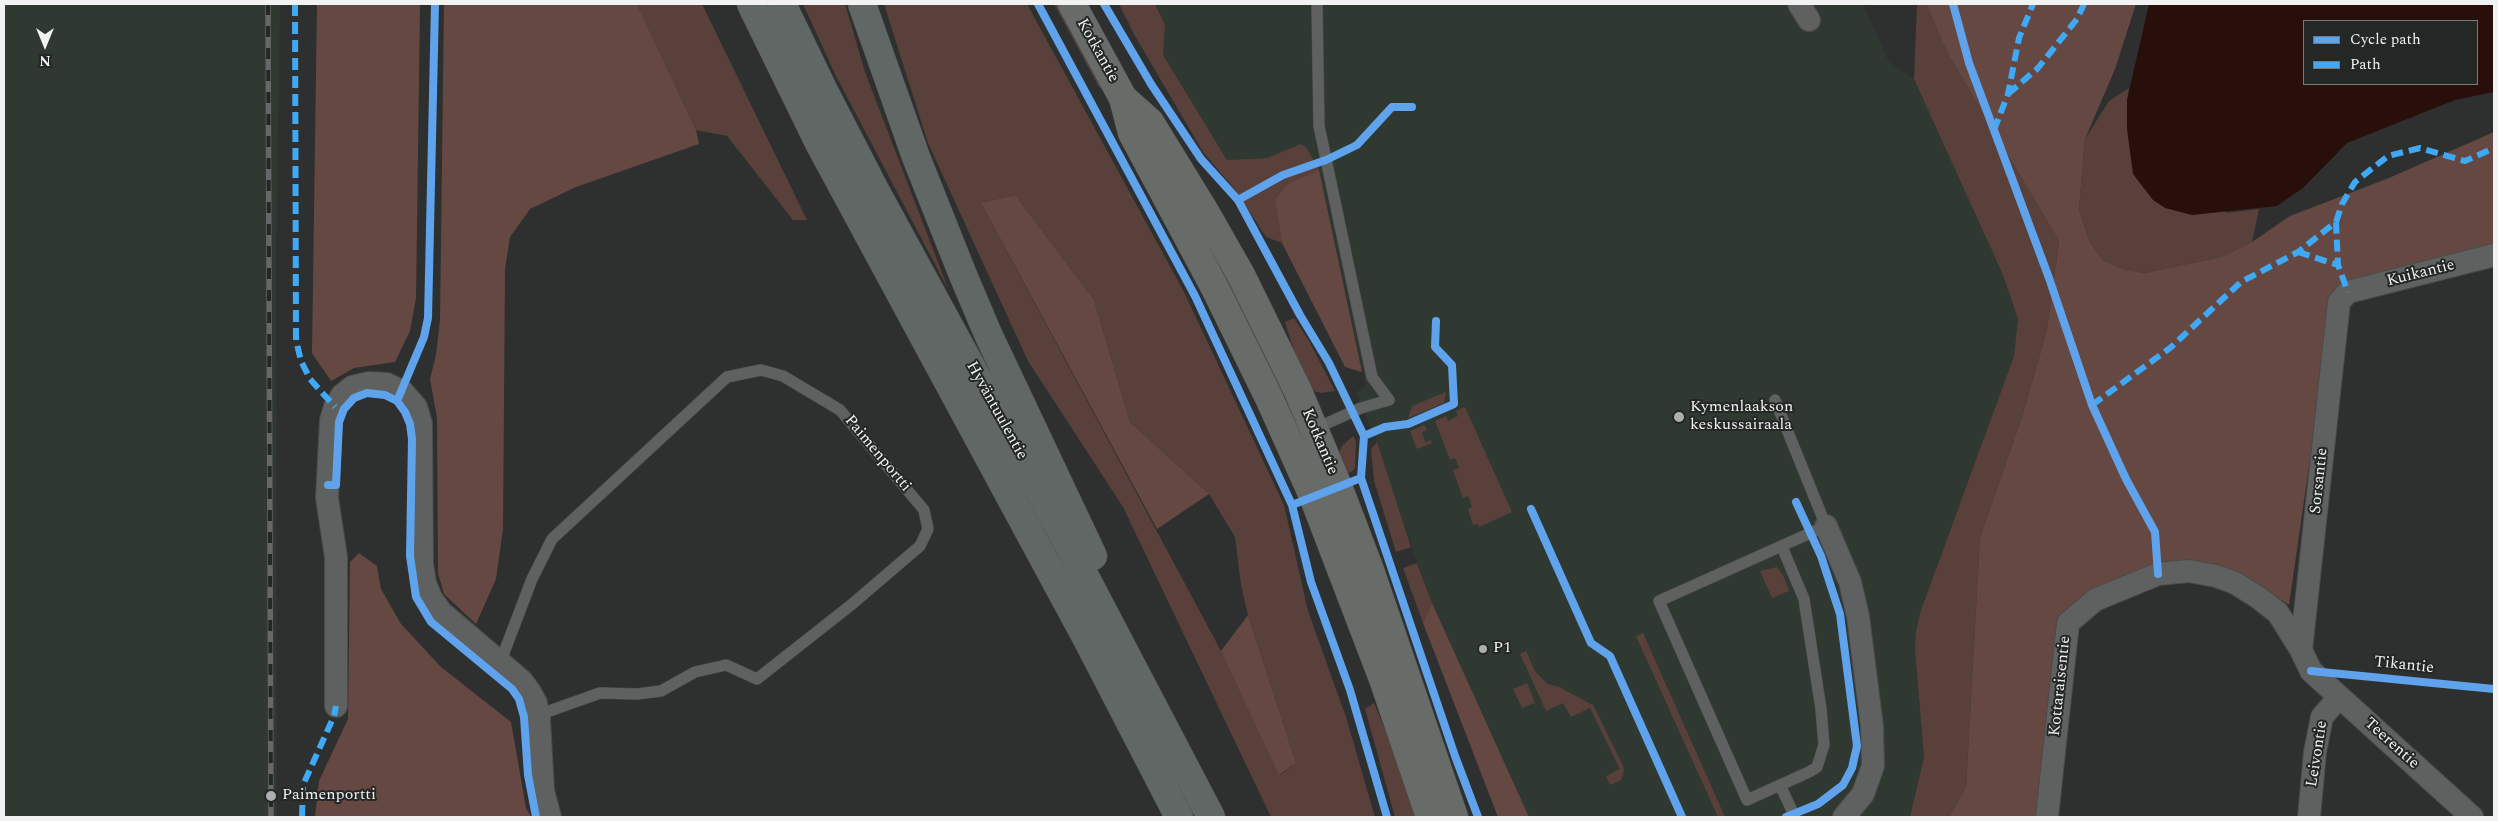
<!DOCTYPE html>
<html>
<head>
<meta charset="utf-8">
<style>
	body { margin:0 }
	#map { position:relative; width:2498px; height:821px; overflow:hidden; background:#2e302f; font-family:Spectral,serif }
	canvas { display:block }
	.frame { position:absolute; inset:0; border:5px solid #f0f3f1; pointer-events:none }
	.legend { position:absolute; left:2303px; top:20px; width:175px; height:65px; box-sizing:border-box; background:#232725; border:1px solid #757977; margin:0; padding:6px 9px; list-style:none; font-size:15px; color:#f0f3f1 }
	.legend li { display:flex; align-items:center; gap:10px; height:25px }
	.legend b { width:25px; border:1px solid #757977 }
	.north { position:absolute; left:20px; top:20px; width:50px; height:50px; -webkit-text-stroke:4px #232725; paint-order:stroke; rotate:180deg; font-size:14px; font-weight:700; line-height:20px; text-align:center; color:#f0f3f1 }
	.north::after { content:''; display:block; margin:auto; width:18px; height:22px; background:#f0f3f1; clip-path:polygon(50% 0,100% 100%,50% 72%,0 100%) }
</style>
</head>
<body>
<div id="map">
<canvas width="2498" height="821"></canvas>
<div class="frame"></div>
<ul class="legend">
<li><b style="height:6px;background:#60a3ed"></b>Cycle path</li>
<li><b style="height:6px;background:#3fa9f5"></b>Path</li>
</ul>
<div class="north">N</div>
</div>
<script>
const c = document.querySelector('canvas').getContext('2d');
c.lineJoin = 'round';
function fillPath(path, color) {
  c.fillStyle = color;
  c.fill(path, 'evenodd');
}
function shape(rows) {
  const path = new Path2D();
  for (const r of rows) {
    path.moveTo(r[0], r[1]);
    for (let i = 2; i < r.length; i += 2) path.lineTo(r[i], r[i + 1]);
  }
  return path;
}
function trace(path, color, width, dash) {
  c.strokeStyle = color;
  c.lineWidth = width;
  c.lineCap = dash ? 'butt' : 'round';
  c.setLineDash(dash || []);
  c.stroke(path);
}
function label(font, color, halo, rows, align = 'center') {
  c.font = font + ' Spectral,serif';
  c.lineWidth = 4;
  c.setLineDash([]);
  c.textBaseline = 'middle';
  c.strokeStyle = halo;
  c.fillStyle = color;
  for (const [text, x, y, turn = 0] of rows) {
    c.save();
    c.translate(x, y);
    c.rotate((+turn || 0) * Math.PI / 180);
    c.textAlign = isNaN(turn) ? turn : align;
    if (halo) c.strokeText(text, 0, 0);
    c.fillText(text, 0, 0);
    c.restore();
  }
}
fillPath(shape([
	[4,4,280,4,276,265,277,817,4,817],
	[1155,4,1863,4,1889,62,1914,79,2003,275,2018,319,2014,356,1920,613,1915,651,1924,757,1910,817,1529,817,1432,603,1382,462,1377,442,1356,392,1366,387,1319,170,1307,148,1301,144,1267,158,1227,160,1163,55,1165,25]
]), '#303832');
fillPath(shape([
	[637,4,702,4,807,220,793,220,727,136,696,130],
	[803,4,845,4,865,72,949,291,835,74],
	[884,4,1027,4,1184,292,1284,505,1308,611,1346,717,1375,817,1271,817,1123,507,1028,361,928,143],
	[1015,195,1094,300,1130,422,1209,494,1235,537,1241,585,1248,615,1296,763,1280,775,1221,651,981,203],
	[1054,4,1063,4,1109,91,1099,87],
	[1119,4,1155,4,1165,25,1163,55,1227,160,1267,158,1301,144,1307,148,1319,170,1287,184,1275,200,1282,243,1266,237,1236,191,1203,152,1135,36],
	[1917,4,1926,4,1947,52,2059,241,2047,330,2021,420,1980,537,1966,787,1949,817,1910,817,1924,757,1915,651,1916,632,1920,613,2014,356,2018,319,2003,275,1914,79],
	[2129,88,2127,100,2227,213,2259,209,2252,242,2221,257,2145,273,2125,270,2103,260,2090,243,2079,209,2085,139,2109,101],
	[1294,318,1309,341,1335,391,1321,393,1314,391,1309,389,1302,377,1285,322],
	[1446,392,1444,403,1408,418,1412,406],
	[1465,407,1512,512,1479,527,1478,524,1473,525,1468,509,1472,507,1468,496,1463,498,1453,470,1459,468,1455,458,1450,460,1435,421,1446,416,1448,421,1458,416,1456,411],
	[1425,425,1427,430,1422,432,1425,442,1431,440,1432,443,1417,449,1410,431],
	[1353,436,1356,441,1355,467,1354,470,1342,476,1338,461,1339,453,1342,446],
	[1377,442,1411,547,1396,552,1374,481,1371,449],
	[1417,563,1432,603,1423,623,1403,568],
	[1777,567,1784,577,1789,591,1772,598,1760,571],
	[1643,633,1725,817,1718,817,1636,636],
	[1526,651,1535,671,1547,684,1559,687,1593,705,1623,766,1624,771,1621,780,1610,785,1606,776,1620,769,1590,708,1571,717,1563,703,1546,711,1520,654],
	[1527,683,1535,703,1522,708,1513,689],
	[1374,703,1408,785,1419,817,1395,817,1365,709]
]), '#59403a');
fillPath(shape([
	[317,4,420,4,416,298,410,331,395,362,354,368,331,381,312,353],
	[444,4,637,4,696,130,699,144,576,187,530,209,510,237,505,269,503,529,496,579,476,624,444,594,438,573,437,418,430,379,436,355,440,320],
	[1926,4,2136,4,2115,69,2085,139,2079,209,2090,243,2103,260,2125,270,2145,273,2221,257,2252,242,2290,216,2389,178,2494,132,2494,247,2333,299,2289,605,2264,589,2194,563,2062,616,2039,817,1949,817,1966,787,1980,537,2021,420,2047,330,2059,241,1947,52],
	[1319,170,1362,372,1345,367,1282,243,1275,200,1287,184],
	[1015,195,1094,300,1130,422,1209,494,1157,529,981,203],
	[359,553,377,566,381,589,401,624,441,667,511,722,526,808,531,817,315,817,319,781,348,719,350,562],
	[1432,603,1529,817,1498,817,1423,623],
	[1248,615,1296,763,1279,775,1221,651]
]), '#664842');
fillPath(shape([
	[2149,4,2494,4,2494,92,2455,100,2347,143,2303,188,2277,206,2192,215,2165,208,2153,200,2133,174,2127,129,2127,100],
	[2304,21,2477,21,2477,84,2304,84]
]), '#290f0c');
const lane = shape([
	[1775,400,1826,526,1659,601,1747,800,1809,772,1817,767,1824,745,1821,709,1804,599,1782,547],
	[1314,429,1361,408,1389,400,1372,377,1319,126,1317,4],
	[500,663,532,579,552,539,727,377,761,370,783,376,840,410,924,510,928,529,920,546,851,605,757,679,726,665,695,672,661,691,637,694,600,693,538,715],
	[1780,785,1795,817]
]);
const street = shape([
	[1799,4,1809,20],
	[1826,526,1850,582,1858,616,1872,726,1873,766,1863,794,1844,817],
	[336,706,336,557,327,498,331,420,335,407,342,395,352,387,369,383,387,384,403,392,416,407,421,424,422,564,425,583,431,598,441,612,522,681,530,692,536,703,539,719,543,791,550,817],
	[2047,817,2068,623,2095,600,2158,574,2189,571,2216,576,2235,583,2259,598,2278,613,2301,650],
	[2309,817,2315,752,2322,717,2339,697],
	[2472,817,2311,671,2301,650,2339,302,2348,292,2494,255]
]);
const secondary = shape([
	[1072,4,1123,98,1132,133,1216,290,1270,400,1313,496,1383,679,1430,817],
	[1123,98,1150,122,1204,210,1241,275,1298,391,1338,486,1370,570,1454,817]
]);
const highway = shape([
	[751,4,819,143,1087,639,1179,817],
	[782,4,825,93,875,190,1068,544,1211,817],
	[862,4,916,157,963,275,988,334,1093,556]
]);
trace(lane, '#494b4a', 12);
trace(street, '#494b4a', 24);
trace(secondary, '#494b4a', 29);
trace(highway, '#494b4a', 29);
trace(lane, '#5e615f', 11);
trace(street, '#5e615f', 22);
trace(secondary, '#676c69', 28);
trace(highway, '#616764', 28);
const rail = shape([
	[268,4,271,817]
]);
trace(rail, '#656866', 5.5);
trace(rail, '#232725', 4, [11]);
trace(shape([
	[295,4,296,340,301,361,310,379,335,407],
	[2008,94,2038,68,2077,19,2084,4],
	[1994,130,2008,94,2019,38,2033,4],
	[2336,222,2342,204,2355,182,2388,156,2420,148,2465,161,2494,148],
	[2298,252,2338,265],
	[2092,405,2170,348,2241,282,2298,252,2336,222,2338,265,2348,292],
	[302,817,303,785,334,716,336,706]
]), '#3fa9f5', 6, [12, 6]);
trace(shape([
	[1038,4,1195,296,1292,505,1311,582,1350,690,1387,817],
	[1104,4,1151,84,1201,159,1238,200,1300,315,1329,363,1364,436,1361,478,1455,756,1478,817],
	[1953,4,1969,63,2049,278,2092,405,2126,479,2155,532,2158,574],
	[1238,200,1283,175,1326,160,1357,145,1392,107,1412,107],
	[397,401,424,337,428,318,435,4],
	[1364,436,1385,427,1408,424,1454,404,1452,365,1435,347,1436,321],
	[328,485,336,485,339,422,344,409,354,398,367,393,385,395,397,401,405,412,410,424,412,439,410,556,416,597,431,622,512,689,519,699,524,717,528,775,536,817],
	[1292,505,1361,478],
	[1531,509,1591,643,1610,656,1682,817],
	[2311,671,2494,689],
	[1786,817,1818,804,1843,785,1852,768,1857,746,1840,614,1821,556,1796,502]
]), '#60a3ed', 8);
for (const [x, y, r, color] of [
	[1679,417,6,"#acafad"],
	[1483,649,5,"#acafad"],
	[271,796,6,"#acafad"]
]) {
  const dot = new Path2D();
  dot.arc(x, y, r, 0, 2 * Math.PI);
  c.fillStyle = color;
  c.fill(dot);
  trace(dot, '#232725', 2);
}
label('16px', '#f0f3f1', '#232725', [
	["Kotkantie",1097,51,61],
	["Kuikantie",2421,274,-14],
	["Hyväntuulentie",996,411,61],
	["Kotkantie",1319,442,67],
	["Paimenportti",877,454,50],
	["Sorsantie",2320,481,-84],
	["Tikantie",2404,666,6],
	["Kottaraisentie",2061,686,-84],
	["Teerentie",2391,744,42],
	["Leivontie",2318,754,-81]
]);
label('16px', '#f0f3f1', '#232725', [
	["Kymenlaakson",1690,408],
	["keskussairaala",1690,426],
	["P1",1493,649],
	["Paimenportti",282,796]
], 'left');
</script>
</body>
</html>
